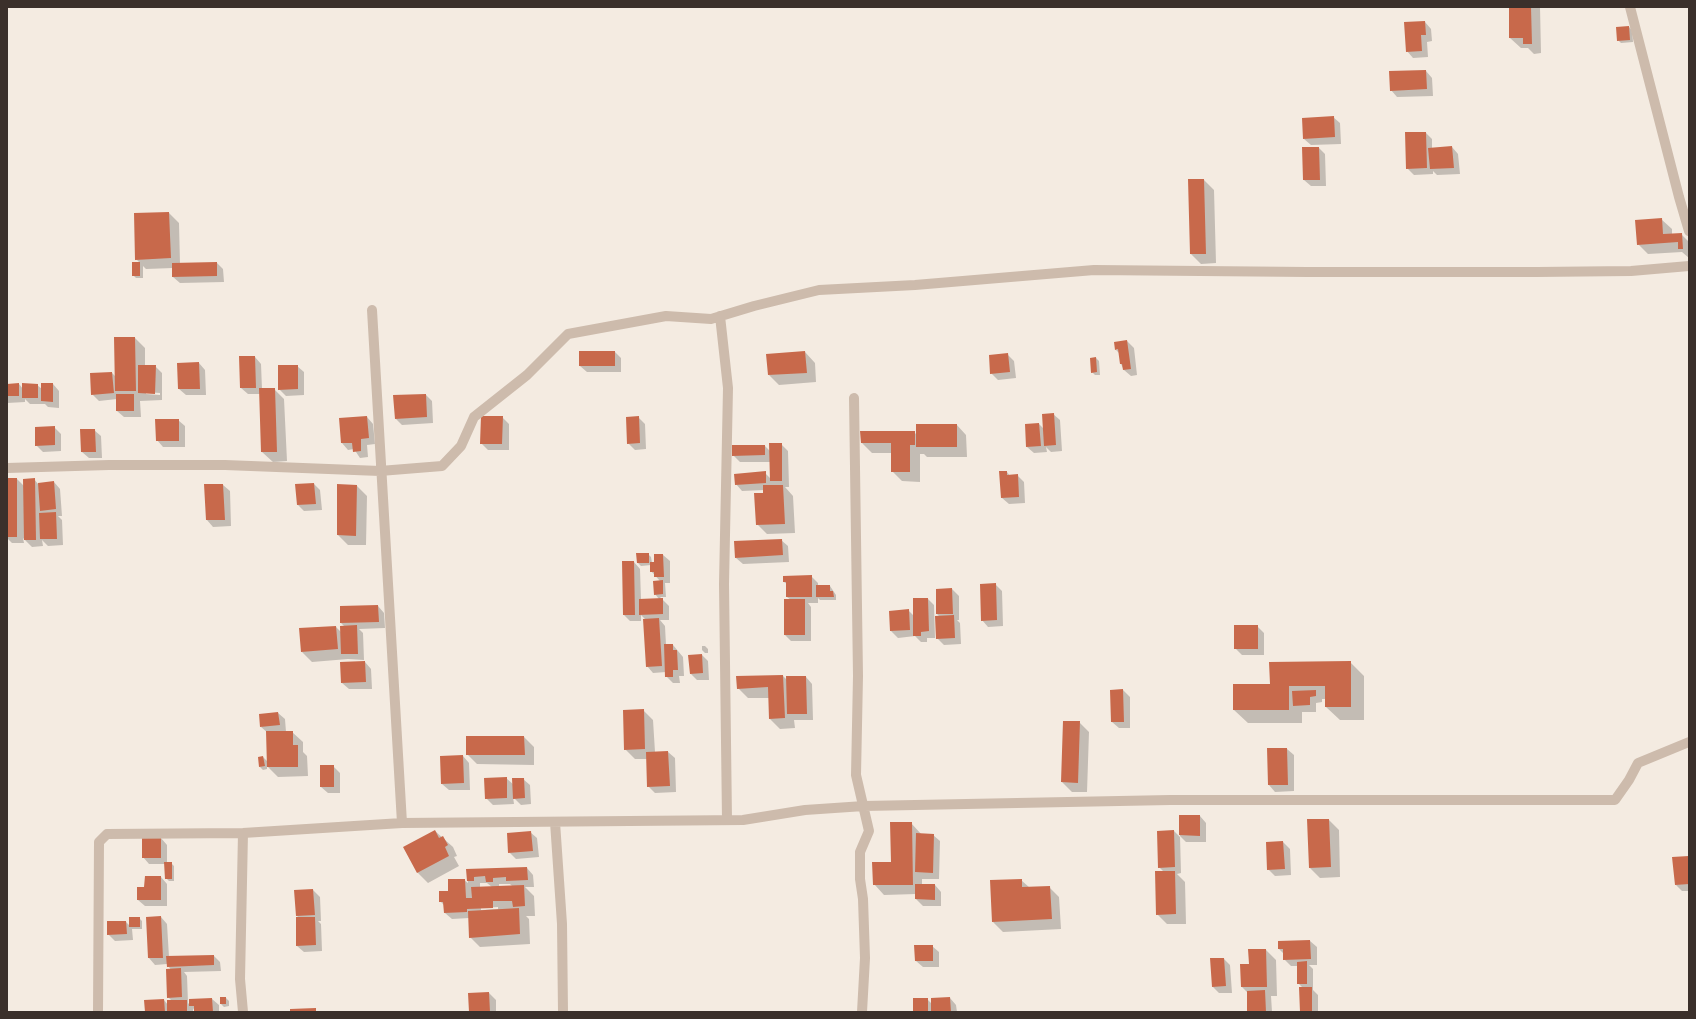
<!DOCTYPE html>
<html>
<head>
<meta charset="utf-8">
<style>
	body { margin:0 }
	#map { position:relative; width:1696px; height:1019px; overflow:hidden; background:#f4ebe1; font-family:Roboto,sans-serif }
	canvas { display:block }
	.frame { position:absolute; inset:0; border:8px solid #3b302b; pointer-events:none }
</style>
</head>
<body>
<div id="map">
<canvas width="1696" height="1019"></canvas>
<div class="frame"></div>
</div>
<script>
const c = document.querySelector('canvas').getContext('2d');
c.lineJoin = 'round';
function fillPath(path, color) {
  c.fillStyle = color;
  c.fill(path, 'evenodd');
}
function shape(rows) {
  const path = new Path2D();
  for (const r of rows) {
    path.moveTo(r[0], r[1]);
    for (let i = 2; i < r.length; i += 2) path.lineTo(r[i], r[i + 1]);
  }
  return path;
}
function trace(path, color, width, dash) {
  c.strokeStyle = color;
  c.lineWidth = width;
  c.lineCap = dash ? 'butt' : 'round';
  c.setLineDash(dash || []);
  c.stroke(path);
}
fillPath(shape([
	[1510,7,1540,7,1541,53,1534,54,1528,48,1521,48,1510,38],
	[1425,22,1431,29,1432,41,1427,42,1428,57,1413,58,1407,51],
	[1629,27,1632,30,1633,42,1621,43,1618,40],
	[1426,71,1432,78,1433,96,1397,97,1391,90],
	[1333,117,1340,123,1341,144,1311,145,1304,139],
	[1426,133,1432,139,1432,149,1452,147,1458,154,1460,174,1437,175,1433,171,1433,174,1414,175,1407,168],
	[1319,148,1325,154,1326,186,1311,186,1304,180],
	[1204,180,1214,190,1216,263,1201,264,1191,254],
	[169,213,179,223,180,264,217,263,223,269,224,282,180,283,173,277,173,268,146,269,143,266,143,278,136,278,133,275,133,263,140,263,136,259],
	[1661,219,1672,229,1672,235,1681,234,1689,242,1689,258,1682,252,1648,254,1638,244],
	[135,338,145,348,145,366,155,366,162,373,162,400,140,401,141,417,124,417,117,411,117,399,99,401,92,394,112,373,116,377],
	[146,392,160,393,160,395,146,394],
	[1127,341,1134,348,1137,375,1131,376,1124,370,1121,364,1120,354,1116,350],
	[615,352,621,358,621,372,587,372,580,366],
	[805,352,815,363,816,382,779,385,769,375],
	[1007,354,1014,361,1016,378,998,380,991,373],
	[255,357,261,364,262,389,274,389,284,399,287,461,273,462,262,452,260,394,248,394,241,388],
	[1096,358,1099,361,1100,375,1095,375,1092,372],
	[199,363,205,370,206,395,186,395,179,389],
	[297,366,304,372,304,395,286,396,279,389],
	[19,384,23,389,37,385,42,389,53,384,59,391,59,408,48,407,45,404,30,404,25,399,25,402,7,403,7,385],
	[426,395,432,401,433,423,402,425,396,419],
	[1053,414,1060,420,1062,451,1051,452,1046,447,1047,452,1034,453,1027,447,1039,424,1044,429],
	[367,417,373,424,375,444,367,445,368,457,360,458,354,449,348,450,342,443],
	[502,417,509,424,509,450,488,450,481,443],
	[638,417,645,424,646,449,635,450,628,443],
	[178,420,185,426,185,447,163,447,157,440],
	[956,424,966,435,967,457,927,457,924,454,920,454,920,482,902,481,892,471,892,453,872,453,862,443,861,432,914,432,917,435],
	[54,427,61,434,61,451,43,452,36,445],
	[94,430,101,436,102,458,89,458,82,452],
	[781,444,788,451,789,487,785,487,793,496,795,533,767,534,757,524,764,490,742,491,736,484,765,473,770,478,770,462,740,462,733,455,765,446,770,451],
	[1007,472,1010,476,1017,475,1024,482,1025,503,1009,504,1002,498],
	[7,479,17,479,24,486,34,479,38,484,54,482,60,489,62,516,58,516,62,520,63,545,48,546,42,540,43,546,32,547,23,538,24,543,12,543,7,538],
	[314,484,320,490,322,510,304,511,298,505],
	[205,485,223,485,230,491,231,526,213,527,207,520],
	[357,486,367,496,366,545,348,545,338,535],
	[781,540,788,546,789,562,743,564,736,558],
	[648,554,651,557,652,563,655,563,655,555,663,555,670,561,670,583,665,583,666,597,660,597,669,606,669,620,660,620,665,626,666,645,673,645,683,657,684,676,679,676,680,683,673,683,666,676,666,672,653,673,647,666,646,620,641,615,641,621,630,621,624,615,634,562,640,569,641,600,659,599,655,594,660,581,651,571,651,565,641,566,638,563],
	[811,576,818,583,818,586,830,586,836,595,836,600,820,600,818,598,818,603,808,603,811,607,811,641,791,641,785,635,791,600,787,597,787,584,784,582],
	[995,584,1002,591,1003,626,988,627,982,620],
	[952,589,959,596,959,620,957,620,960,623,961,644,944,645,937,638,940,617,937,614],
	[928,599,934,605,935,638,927,638,927,642,921,642,915,636,898,638,891,631,890,612,908,610,914,616],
	[378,606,384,613,385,628,359,629,363,633,364,660,348,659,312,662,302,652,336,627,342,633,345,627,341,623],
	[1257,626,1264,633,1264,655,1242,655,1235,648],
	[702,646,705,646,708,649,708,653,705,653,702,650],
	[702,655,708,661,709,680,697,680,691,674],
	[365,662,371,669,372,689,349,689,342,683],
	[1350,662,1364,676,1364,720,1340,720,1326,707,1326,699,1322,699,1322,702,1316,703,1316,712,1302,712,1302,723,1248,723,1234,710,1271,685],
	[783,676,787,680,806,677,812,684,813,720,794,720,795,728,780,729,770,719,769,698,748,698,738,688,738,677],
	[1123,690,1130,697,1130,728,1119,728,1112,722],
	[643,710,653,720,655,752,668,752,675,758,676,792,655,793,648,786,647,759,635,759,625,749],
	[278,713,285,719,286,732,292,732,303,742,303,752,307,756,308,776,278,777,267,766,267,769,263,770,260,767,263,757,268,762,268,733,261,727],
	[1079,722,1089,732,1087,792,1072,792,1062,782],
	[467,736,524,737,534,747,534,765,477,764,467,754],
	[1268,749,1287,749,1294,755,1294,791,1275,792,1269,785],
	[463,756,469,763,470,790,449,790,442,784],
	[333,766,340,773,340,793,328,793,321,787],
	[506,778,514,785,523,779,530,785,531,804,521,805,513,797,514,804,493,805,486,798],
	[1180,816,1200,816,1206,823,1206,842,1186,842,1180,836,1181,873,1177,874,1185,882,1186,924,1167,924,1157,914,1164,872,1159,867,1174,831,1180,837],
	[1329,820,1339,830,1340,877,1320,878,1310,868],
	[911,823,922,835,933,835,940,841,939,879,922,879,922,885,935,885,941,892,941,906,923,906,916,899,916,894,884,895,874,884,892,863],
	[435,831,453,847,457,856,454,857,459,866,428,883,418,873,404,848],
	[530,832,537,838,539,857,516,859,509,852],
	[161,838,167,845,167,863,171,863,174,866,174,881,169,881,166,878,165,864,149,864,143,857],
	[1283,842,1290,849,1291,875,1275,876,1268,869],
	[1689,857,1689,891,1682,891,1676,885],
	[527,868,533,875,534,887,525,887,534,896,535,916,526,916,529,919,530,944,480,947,470,937,469,918,452,919,445,913,445,906,440,901,449,892,464,880,468,883,467,870],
	[480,883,487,883,492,887,480,888],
	[499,884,510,884,512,886,499,887],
	[498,907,498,909,481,910,481,908],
	[161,877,167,884,167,906,145,906,138,900,145,888],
	[1021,880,1030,888,1049,887,1059,897,1061,929,1003,932,993,922],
	[313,890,320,897,321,921,318,921,321,924,322,951,304,952,297,946,299,918,297,916],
	[161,917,167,924,169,957,214,956,220,962,221,971,184,972,187,976,188,1003,190,1005,212,999,219,1005,219,1012,195,1012,193,1008,193,1012,146,1012,164,1000,168,1005,172,1001,168,997,171,970,167,964,155,965,149,958],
	[139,918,142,921,142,929,132,929,133,940,115,941,108,934,126,922,130,926],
	[1310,941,1317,947,1317,965,1309,965,1313,969,1313,990,1318,995,1318,1012,1301,1012,1303,988,1298,983,1298,966,1291,966,1284,959,1284,954,1279,949,1279,942],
	[932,946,939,952,939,967,923,967,916,961],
	[1266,950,1276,960,1277,996,1271,996,1272,1012,1248,1012,1248,993,1242,987],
	[1224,959,1230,965,1232,993,1219,993,1213,987],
	[489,993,496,1000,496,1012,470,1012],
	[226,998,229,1001,229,1006,224,1007,221,1004],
	[950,998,956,1005,957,1012,914,1012,927,999,932,1004]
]), '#0003');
fillPath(shape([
	[1509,7,1531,7,1532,44,1523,44,1523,38,1509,38],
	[1425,21,1426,35,1421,35,1422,51,1406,52,1404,22],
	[1629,26,1630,40,1617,41,1616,27],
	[1426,70,1427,89,1390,91,1389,71],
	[1334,116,1335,137,1303,139,1302,118],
	[1405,132,1426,132,1427,168,1406,169],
	[1452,146,1454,168,1430,169,1428,148],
	[1302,147,1319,147,1320,180,1303,180],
	[1188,179,1204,179,1206,254,1190,254],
	[169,212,171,258,135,260,134,213],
	[1662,218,1663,234,1682,233,1683,249,1678,249,1678,242,1637,245,1635,220],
	[132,262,140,262,140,276,132,276],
	[217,262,217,276,172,277,172,263],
	[114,337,135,337,136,391,115,391],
	[1127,340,1131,369,1123,370,1122,364,1120,364,1118,349,1115,350,1114,342],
	[579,351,615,351,615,366,579,366],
	[805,351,807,373,768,375,766,354],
	[1008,353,1010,372,990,374,989,355],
	[239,356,255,356,256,388,240,388],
	[1096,357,1097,372,1091,373,1090,358],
	[199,362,200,389,178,389,177,363],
	[138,365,156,365,155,394,138,393],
	[278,365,298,365,298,389,278,390],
	[112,372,114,393,91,395,90,373],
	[19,383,19,396,7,396,7,384],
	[22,383,38,384,38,398,22,398],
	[41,383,53,383,53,402,41,401],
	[259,388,275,388,277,452,261,452],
	[116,394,134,394,134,411,116,411],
	[426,394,427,417,395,419,393,395],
	[1054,413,1056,445,1044,446,1042,414],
	[367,416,369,438,361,439,361,451,353,452,352,443,341,443,339,418],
	[481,416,503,416,502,444,480,444],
	[639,416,640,443,627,444,626,417],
	[155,419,179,419,179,441,156,441],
	[1039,423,1041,446,1026,447,1025,424],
	[916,424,957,424,957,447,916,447],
	[55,426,55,445,35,446,35,427],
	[80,429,95,429,96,452,81,452],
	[860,431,915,431,915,445,910,445,910,472,891,472,891,443,861,443],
	[769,443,782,443,782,481,770,481],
	[732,445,765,445,765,455,732,456],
	[766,471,766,483,735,485,734,474],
	[999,471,1007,471,1007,475,1018,474,1019,497,1001,498],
	[7,478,17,478,17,537,7,537],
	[35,478,36,540,24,540,23,479],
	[54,481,56,509,40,511,38,483],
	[314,483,316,504,297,505,295,484],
	[204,484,223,484,225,520,206,520],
	[337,484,357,485,356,536,337,535],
	[763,485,783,485,785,524,756,525,754,493,763,493],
	[56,512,57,539,40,539,39,513],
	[782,539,783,555,735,558,734,541],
	[636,553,649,553,649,563,637,563],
	[654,554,663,554,664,577,654,577,654,572,650,572,650,562,654,562],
	[622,561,634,561,635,615,623,615],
	[812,575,812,597,786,597,786,582,783,582,783,576],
	[663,580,663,594,654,595,653,581],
	[996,583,997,620,981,621,980,584],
	[816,585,830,585,830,591,833,591,834,597,816,597],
	[952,588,953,614,936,614,936,589],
	[663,598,663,614,639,615,639,599],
	[913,598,928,598,929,631,921,632,921,636,913,636],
	[784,599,805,599,805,635,784,635],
	[378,605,379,622,340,623,340,606],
	[909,609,910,630,890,631,889,611],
	[954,615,955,638,936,639,935,616],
	[659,618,662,666,646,667,643,619],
	[357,625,358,654,341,654,340,626],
	[1234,625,1258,625,1258,649,1234,649],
	[336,626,338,649,301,652,299,628],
	[664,644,673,644,673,650,677,650,678,670,673,670,673,677,665,677],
	[702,654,703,673,690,674,688,655],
	[365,661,366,682,341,683,340,662],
	[1351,661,1351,707,1325,707,1325,686,1289,686,1289,710,1233,710,1233,684,1270,684,1269,662],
	[783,675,785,718,769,719,768,687,737,689,736,676],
	[786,676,806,676,807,714,787,714],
	[1123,689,1124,722,1111,722,1110,690],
	[1316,690,1316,696,1310,697,1310,705,1293,706,1292,691],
	[644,709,645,749,624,750,623,710],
	[278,712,280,725,260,727,259,714],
	[1063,721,1080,721,1078,783,1061,782],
	[266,731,293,731,293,745,298,745,298,767,267,767],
	[466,736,524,736,525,755,466,755],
	[1267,748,1287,748,1288,785,1268,785],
	[668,751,670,786,647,787,646,752],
	[463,755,464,783,441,784,440,756],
	[263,756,265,766,259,767,258,757],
	[320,765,334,765,334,787,320,787],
	[507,777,507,798,485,799,484,778],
	[512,778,524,778,525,798,513,799],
	[1179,815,1200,815,1200,836,1179,835],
	[1307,819,1329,819,1331,867,1309,868],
	[890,822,912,822,913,885,873,885,872,862,891,862],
	[435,830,439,838,443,836,448,845,445,847,449,856,417,873,403,847],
	[1174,830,1175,867,1158,868,1157,831],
	[531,831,533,851,508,853,507,833],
	[916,833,934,834,933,873,915,872],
	[142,837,161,837,161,858,142,858],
	[1283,841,1285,869,1267,870,1266,842],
	[1689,856,1689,884,1675,885,1672,857],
	[164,862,172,862,172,879,165,879],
	[527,867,528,880,506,881,506,877,493,878,493,882,486,882,485,876,474,877,474,881,467,881,466,869],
	[1155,871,1175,871,1176,914,1156,915],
	[145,876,161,876,161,900,137,900,137,887,144,887],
	[448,879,465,879,466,898,472,898,471,887,524,885,525,906,513,907,512,901,493,901,493,908,467,909,467,912,444,913,443,902,439,902,439,891,448,891],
	[1022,879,1022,887,1050,886,1052,919,992,922,990,880],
	[915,884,935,884,935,900,915,899],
	[313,889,315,915,296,916,294,890],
	[519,908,520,934,469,938,468,911],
	[161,916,163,958,148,958,146,917],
	[129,917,140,917,140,927,129,927],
	[296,917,315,917,316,945,296,946],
	[107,921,126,921,127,934,107,935],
	[1310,940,1311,959,1283,960,1283,949,1278,949,1278,941],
	[914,945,933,945,933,961,915,961],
	[1248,949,1266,949,1267,987,1241,987,1240,964,1249,964],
	[214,955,214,965,167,967,166,956],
	[1210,958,1224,958,1226,986,1212,987],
	[1307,961,1307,984,1297,984,1297,962],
	[181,968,182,997,167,998,166,969],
	[1299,987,1312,987,1312,1012,1300,1012],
	[1265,990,1266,1012,1247,1012,1247,991],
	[489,992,490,1012,469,1012,468,993],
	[220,997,226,997,226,1004,220,1004],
	[950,997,951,1012,931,1012,931,998],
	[212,998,213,1012,194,1012,194,1006,189,1006,189,999],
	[913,998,928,998,928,1012,913,1012],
	[164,999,165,1012,145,1012,144,1000],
	[167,1000,187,1000,187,1012,167,1012],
	[316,1008,316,1012,290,1012,290,1009]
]), '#c8694b');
trace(shape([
	[1630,7,1679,197,1689,231],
	[372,310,402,823],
	[720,316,728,388,724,584,727,820],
	[854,398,858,676,856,775,869,831,860,852,860,879,863,899,865,958,862,1012],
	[7,468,109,465,225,465,380,471,442,466,461,446,474,417,527,375,568,334,666,316,711,319,754,306,819,290,915,285,1094,270,1307,272,1537,272,1631,271,1689,266],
	[555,822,562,924,563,1012],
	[98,1012,99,842,107,834,243,833,402,823,743,820,805,810,864,806,1170,800,1615,800,1629,780,1638,763,1689,742],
	[243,1012,240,979,243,833]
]), '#cdbbac', 10);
</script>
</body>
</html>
